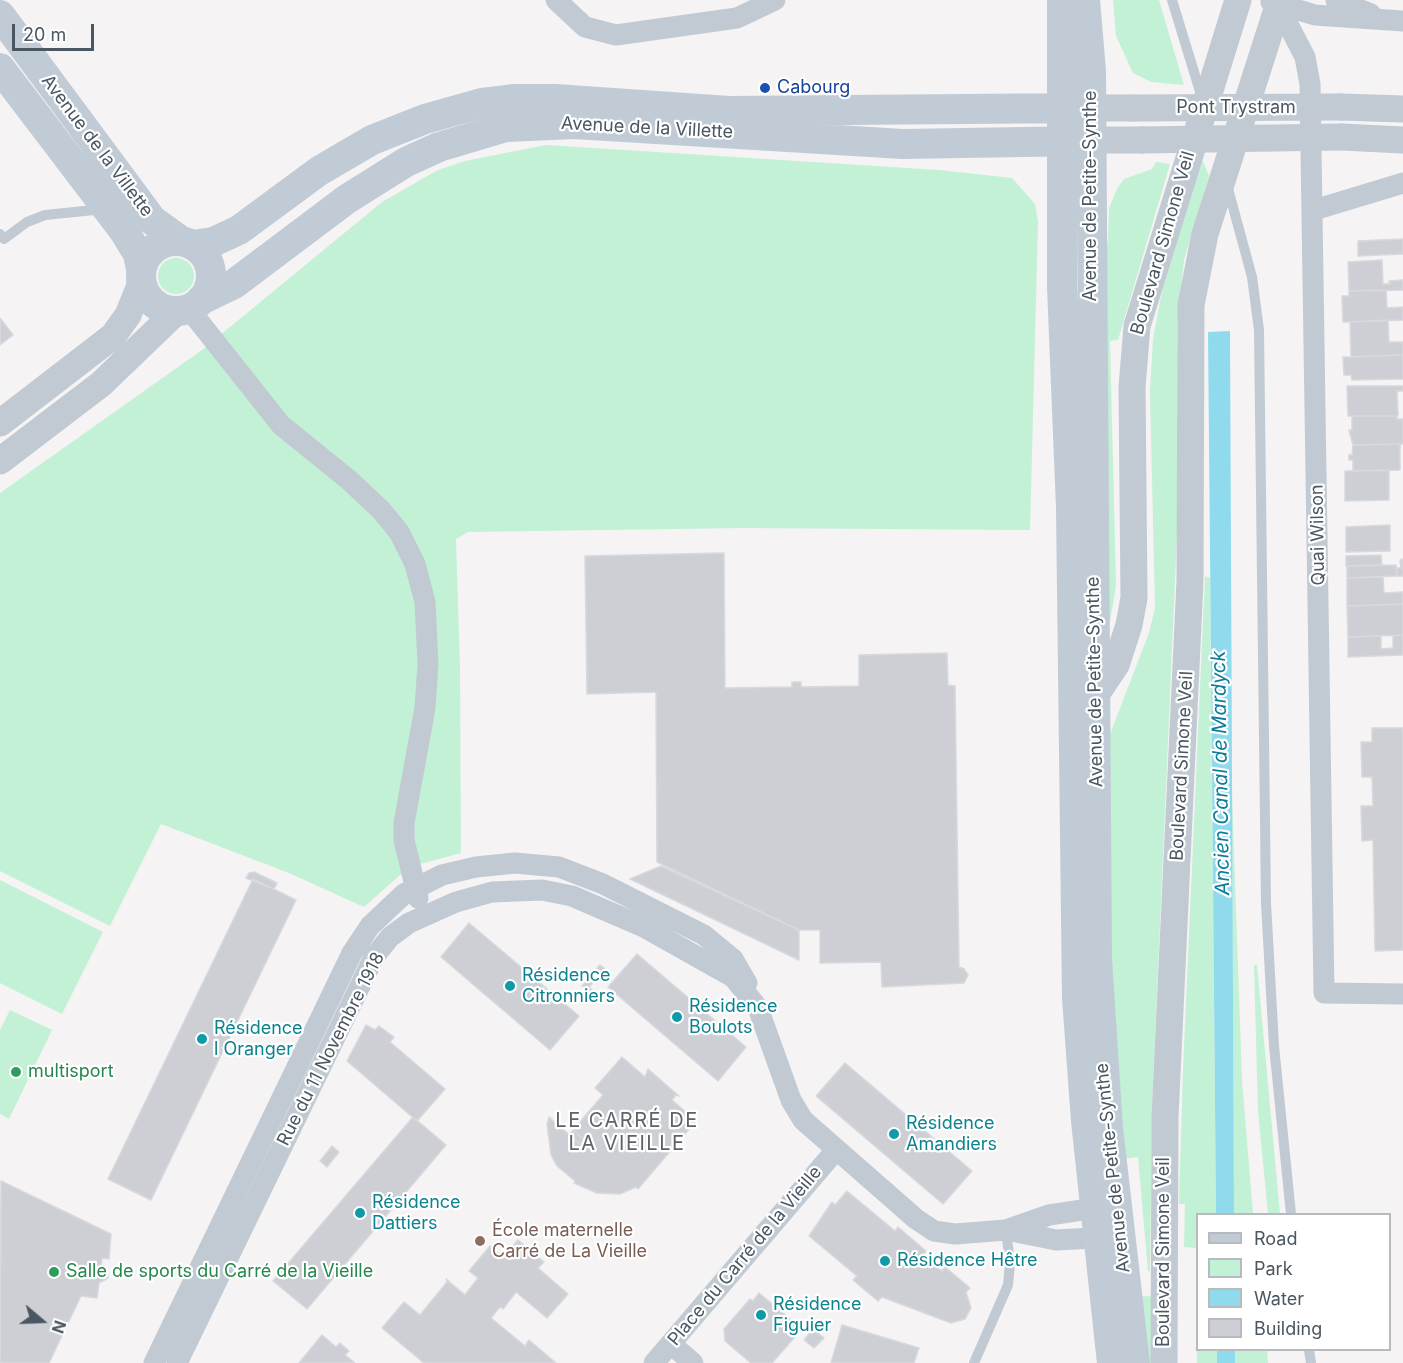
<!DOCTYPE html>
<html>
<head>
<meta charset="utf-8">
<style>
	body { margin:0 }
	#map { position:relative; width:1403px; height:1363px; overflow:hidden; background:#f5f3f3; font-family:Inter,sans-serif }
	canvas { display:block }
	.legend { position:absolute; left:1196px; top:1213px; width:195px; height:138px; box-sizing:border-box; background:#fff; border:2px solid #b7bbc0; margin:0; padding:8px 10px; list-style:none; font-size:18px; color:#4a5661 }
	.legend li { display:flex; align-items:center; gap:12px; height:30px }
	.legend b { width:30px; border:2px solid #b7bbc0 }
	.north { position:absolute; left:12px; top:1291px; width:60px; height:60px; -webkit-text-stroke:4px #fff; paint-order:stroke; rotate:109deg; font-size:16px; font-weight:700; line-height:24px; text-align:center; color:#4a5661 }
	.north::after { content:''; display:block; margin:auto; width:21px; height:27px; background:#4a5661; clip-path:polygon(50% 0,100% 100%,50% 72%,0 100%) }
	.scale { position:absolute; left:12px; top:24px; width:82px; height:27px; box-sizing:border-box; border:3px solid #4a5661; border-top:0; padding-left:8px; font-size:18px; line-height:21px; white-space:nowrap; color:#4a5661; -webkit-text-stroke:4px #fff; paint-order:stroke }
</style>
</head>
<body>
<div id="map">
<canvas width="1403" height="1363"></canvas>
<ul class="legend">
<li><b style="height:8px;background:#c1cbd6"></b>Road</li>
<li><b style="height:16px;background:#c3f1d5"></b>Park</li>
<li><b style="height:16px;background:#90daee"></b>Water</li>
<li><b style="height:16px;background:#cdcfd5"></b>Building</li>
</ul>
<div class="north">N</div>
<div class="scale">20 m</div>
</div>
<script>
const c = document.querySelector('canvas').getContext('2d');
c.lineJoin = 'round';
function fillPath(path, color) {
  c.fillStyle = color;
  c.fill(path, 'evenodd');
}
function shape(rows) {
  const path = new Path2D();
  for (const r of rows) {
    if (r.length === 3) {
      path.moveTo(r[0] + r[2], r[1]);
      path.arc(r[0], r[1], r[2], 0, 2 * Math.PI);
      continue;
    }
    path.moveTo(r[0], r[1]);
    for (let i = 2; i < r.length; i += 2) path.lineTo(r[i], r[i + 1]);
  }
  return path;
}
function trace(path, color, width, dash) {
  c.strokeStyle = color;
  c.lineWidth = width;
  c.lineCap = dash ? 'butt' : 'round';
  c.setLineDash(dash || []);
  c.stroke(path);
}
function label(font, color, halo, rows, align = 'center') {
  c.font = font + ' Inter,sans-serif';
  c.lineWidth = 4.5;
  c.setLineDash([]);
  c.textBaseline = 'middle';
  c.strokeStyle = halo;
  c.fillStyle = color;
  for (const [text, x, y, turn = 0] of rows) {
    c.save();
    c.translate(x, y);
    c.rotate((+turn || 0) * Math.PI / 180);
    c.textAlign = isNaN(turn) ? turn : align;
    if (halo) c.strokeText(text, 0, 0);
    c.fillText(text, 0, 0);
    c.restore();
  }
}
fillPath(shape([
	[1113,0,1159,0,1184,85,1151,82,1133,73,1116,36],
	[546,145,939,170,1012,178,1035,204,1038,222,1030,530,743,528,468,532,456,539,460,668,461,853,420,864,400,875,364,907,289,873,161,824,110,926,0,871,0,493,202,350,382,202,438,170,465,161],
	[1202,159,1209,176,1184,260,1177,326,1177,535,1152,1106,1150,1271,1148,1271,1138,1157,1121,1159,1114,1098,1105,747,1149,633,1155,608,1150,391,1153,339,1162,291],
	[1156,162,1170,164,1118,340,1110,341,1116,586,1109,628,1099,243,1108,243,1109,208,1118,187,1124,179,1152,169],
	[176,276,18],
	[1205,576,1210,578,1216,1214,1198,1214,1197,1248,1184,1247,1185,1204,1179,1204,1183,1069],
	[1232,795,1242,1080,1253,1214,1234,1214],
	[0,880,103,932,62,1014,0,983],
	[1254,965,1257,965,1280,1214,1268,1214,1258,1111],
	[10,1010,52,1030,9,1119,0,1114,0,1030],
	[1151,1296,1151,1363,1141,1363,1133,1297],
	[1197,1306,1198,1350,1217,1350,1217,1363,1197,1363],
	[1235,1350,1267,1350,1268,1363,1235,1363]
]), '#c3f1d5');
fillPath(shape([
	[1230,331,1234,1214,1216,1214,1208,332],
	[1217,1350,1235,1350,1235,1363,1217,1363]
]), '#90daee');
const building = shape([
	[1403,239,1403,254,1358,256,1358,241,1403,239],
	[1382,260,1383,284,1390,284,1389,281,1403,280,1403,290,1349,291,1348,262,1382,260],
	[1386,290,1387,308,1403,307,1403,320,1343,322,1342,296,1349,296,1349,291,1386,290],
	[0,318,13,335,0,345,0,318],
	[1388,320,1389,342,1403,342,1403,355,1351,357,1350,322,1388,320],
	[1403,355,1403,379,1352,380,1351,375,1344,375,1343,357,1403,355],
	[1347,386,1403,386,1403,391,1397,391,1398,416,1348,416,1347,386],
	[1352,416,1397,416,1397,419,1403,419,1403,444,1353,445,1349,430,1352,430,1352,416],
	[1400,444,1400,470,1353,471,1353,460,1349,460,1349,455,1352,455,1353,445,1400,444],
	[1389,470,1389,500,1345,501,1345,471,1389,470],
	[1390,525,1390,551,1346,552,1346,527,1390,525],
	[724,553,725,688,792,687,792,682,801,682,801,687,859,686,859,655,947,653,948,685,955,686,959,967,964,969,968,975,964,983,882,987,881,962,820,963,820,930,799,930,657,862,656,692,587,694,585,556,724,553],
	[1381,555,1382,565,1346,566,1346,556,1381,555],
	[1403,559,1403,576,1397,576,1397,568,1401,568,1400,560,1403,559],
	[1396,565,1397,576,1347,578,1347,566,1396,565],
	[1383,577,1384,593,1403,592,1403,604,1347,606,1347,578,1383,577],
	[1403,604,1403,635,1348,637,1347,606,1403,604],
	[1403,635,1403,655,1348,657,1348,637,1381,636,1381,649,1393,648,1393,636,1403,635],
	[1372,728,1403,728,1403,950,1375,951,1373,840,1362,841,1361,806,1373,806,1372,777,1362,777,1361,742,1372,742,1372,728],
	[661,866,799,930,799,960,630,879,661,866],
	[254,872,277,883,274,889,246,878,249,873,254,872],
	[253,879,296,900,151,1200,108,1179,253,879],
	[469,923,579,1016,550,1050,441,957,469,923],
	[637,954,746,1047,718,1081,608,987,637,954],
	[600,965,605,969,599,977,594,972,600,965],
	[605,969,610,974,604,981,599,977,605,969],
	[589,978,593,982,589,987,595,992,593,995,582,986,589,978],
	[366,1025,375,1030,379,1026,394,1037,390,1042,445,1089,417,1121,347,1061,366,1025],
	[622,1057,645,1077,648,1069,679,1096,676,1095,672,1100,696,1121,638,1189,636,1187,620,1194,597,1193,574,1183,575,1181,557,1166,551,1155,547,1124,549,1117,581,1145,585,1141,573,1130,603,1095,595,1088,622,1057],
	[845,1063,972,1171,943,1204,816,1096,845,1063],
	[413,1117,446,1145,307,1309,273,1281,413,1117],
	[573,1130,585,1141,581,1145,569,1135,573,1130],
	[332,1146,339,1152,327,1167,320,1161,332,1146],
	[1,1181,111,1234,109,1259,102,1258,101,1267,107,1270,108,1278,99,1283,97,1298,81,1296,49,1363,0,1363,1,1181],
	[847,1191,895,1231,898,1227,926,1251,923,1255,942,1271,945,1267,970,1288,966,1292,971,1308,965,1319,951,1323,882,1297,878,1301,853,1280,857,1276,809,1236,832,1202,835,1205,847,1191],
	[518,1240,544,1262,538,1268,568,1294,547,1318,516,1292,503,1309,500,1307,491,1318,525,1346,529,1340,556,1363,424,1363,382,1328,404,1302,420,1315,447,1282,446,1279,465,1295,478,1278,469,1271,490,1246,503,1257,518,1240],
	[759,1293,802,1329,772,1363,751,1363,725,1341,724,1329,750,1299,753,1301,759,1293],
	[842,1325,919,1348,914,1363,831,1363,842,1325],
	[813,1329,824,1338,814,1348,804,1340,813,1329],
	[322,1335,336,1347,340,1343,349,1351,345,1355,355,1363,299,1363,322,1335]
]);
fillPath(building, '#cdcfd5');
trace(building, '#d7d9de', 1.5);
trace(shape([
	[1172,0,1202,98],
	[1227,185,1252,277,1259,330,1266,903,1274,1046,1291,1214],
	[0,234,4,239,27,222,45,215,104,209],
	[1309,1350,1311,1363],
	[974,1363,1008,1285,1010,1263,1006,1230]
]), '#c1cad2', 10);
trace(shape([
	[556,0,585,27,616,35,737,18,775,0],
	[1336,0,1371,14],
	[1271,2,1315,15,1403,21],
	[1278,5,1305,57,1310,84,1324,993,1403,994],
	[1314,210,1403,183],
	[189,309,281,425,349,480,381,510,399,532,415,564,425,602,428,664,425,708,404,823,404,840,418,898],
	[1006,1230,1056,1240,1112,1237],
	[671,1344,693,1363],
	[154,1363,352,953,370,926,404,894,442,875,476,867,515,863,559,867,603,884,704,935,733,959,747,983],
	[177,1363,374,957,390,937,409,923,456,902,492,892,542,890,572,896,644,927,733,977,758,1008,791,1100,803,1120,916,1219,934,1231,955,1234,1006,1230,1049,1215,1095,1208],
	[654,1363,836,1150]
]), '#c1cad2', 21);
trace(shape([
	[1341,107,1403,109],
	[1090,108,1131,108],
	[1342,137,1403,140],
	[1091,140,1142,140],
	[0,423,113,336,128,315,141,283],
	[0,461,101,384,177,311],
	[1089,705,1116,665,1129,625,1134,598,1132,387,1137,326,1238,0],
	[1164,1363,1165,1117,1190,581,1191,305,1205,234,1280,0]
]), '#c1cad2', 27);
trace(shape([
	[1062,0,1062,287,1071,508,1077,998,1086,1121,1112,1363],
	[1085,0,1091,71,1097,959,1108,1128,1135,1363],
	[0,15,152,220,181,241],
	[0,68,124,231,138,254,141,269],
	[176,276,35],
	[192,245,213,242,239,230,319,171,372,140,425,119,482,103,515,99,555,99,729,111,1081,108],
	[201,300,234,284,347,199,406,162,439,147,506,127,574,124,903,144,1082,141]
]), '#c1cbd6', 30);
trace(shape([
	[1131,108,1341,107],
	[1142,140,1342,137]
]), '#c1cad2', 27);
for (const [x, y, r, color] of [
	[765,88,6,"#1a4fb4"],
	[510,986,6,"#0f9aa8"],
	[677,1017,6,"#0f9aa8"],
	[202,1039,6,"#0f9aa8"],
	[16,1072,6,"#2e9e5b"],
	[894,1134,6,"#0f9aa8"],
	[360,1213,6,"#0f9aa8"],
	[480,1241,6,"#8d6e63"],
	[885,1261,6,"#0f9aa8"],
	[54,1272,6,"#2e9e5b"],
	[761,1315,6,"#0f9aa8"]
]) {
  const dot = new Path2D();
  dot.arc(x, y, r, 0, 2 * Math.PI);
  c.fillStyle = color;
  c.fill(dot);
  trace(dot, '#fff', 2);
}
label('18px', '#164399', '#fff', [
	["Cabourg",777,88]
], 'left');
label('18px', '#4a5661', '#fff', [
	["Pont Trystram",1236,108],
	["Avenue de la Villette",647,128,3],
	["Avenue de la Villette",97,146,53],
	["Avenue de Petite-Synthe",1091,196,-90],
	["Boulevard Simone Veil",1163,243,-74],
	["Quai Wilson",1318,535,-91],
	["Avenue de Petite-Synthe",1095,682,-91],
	["Boulevard Simone Veil",1182,766,-87],
	["Rue du 11 Novembre 1918",331,1049,-63],
	["Avenue de Petite-Synthe",1113,1168,-96],
	["Boulevard Simone Veil",1164,1252,-90],
	["Place du Carré de la Vieille",745,1256,-50]
]);
label('18px', '#0d838f', '#fff', [
	["Résidence",522,976],
	["Citronniers",522,997],
	["Résidence",689,1007],
	["Boulots",689,1028],
	["Résidence",214,1029],
	["l Oranger",214,1050],
	["Résidence",906,1124],
	["Amandiers",906,1145],
	["Résidence",372,1203],
	["Dattiers",372,1224],
	["Résidence Hêtre",897,1261],
	["Résidence",773,1305],
	["Figuier",773,1326]
], 'left');
label('18px', '#27864d', '#fff', [
	["multisport",28,1072],
	["Salle de sports du Carré de la Vieille",66,1272]
], 'left');
label('18px', '#785e54', '#fff', [
	["École maternelle",492,1231],
	["Carré de La Vieille",492,1252]
], 'left');
label('italic 20px', '#0c7c9b', '#fff', [
	["Ancien Canal de Mardyck",1221,773,-91]
]);
c.letterSpacing = '1.5px';
label('20px', '#5f6368', '#fff', [
	["LE CARRÉ DE",627,1121],
	["LA VIEILLE",627,1144]
]);
c.letterSpacing = '0px';
</script>
</body>
</html>
